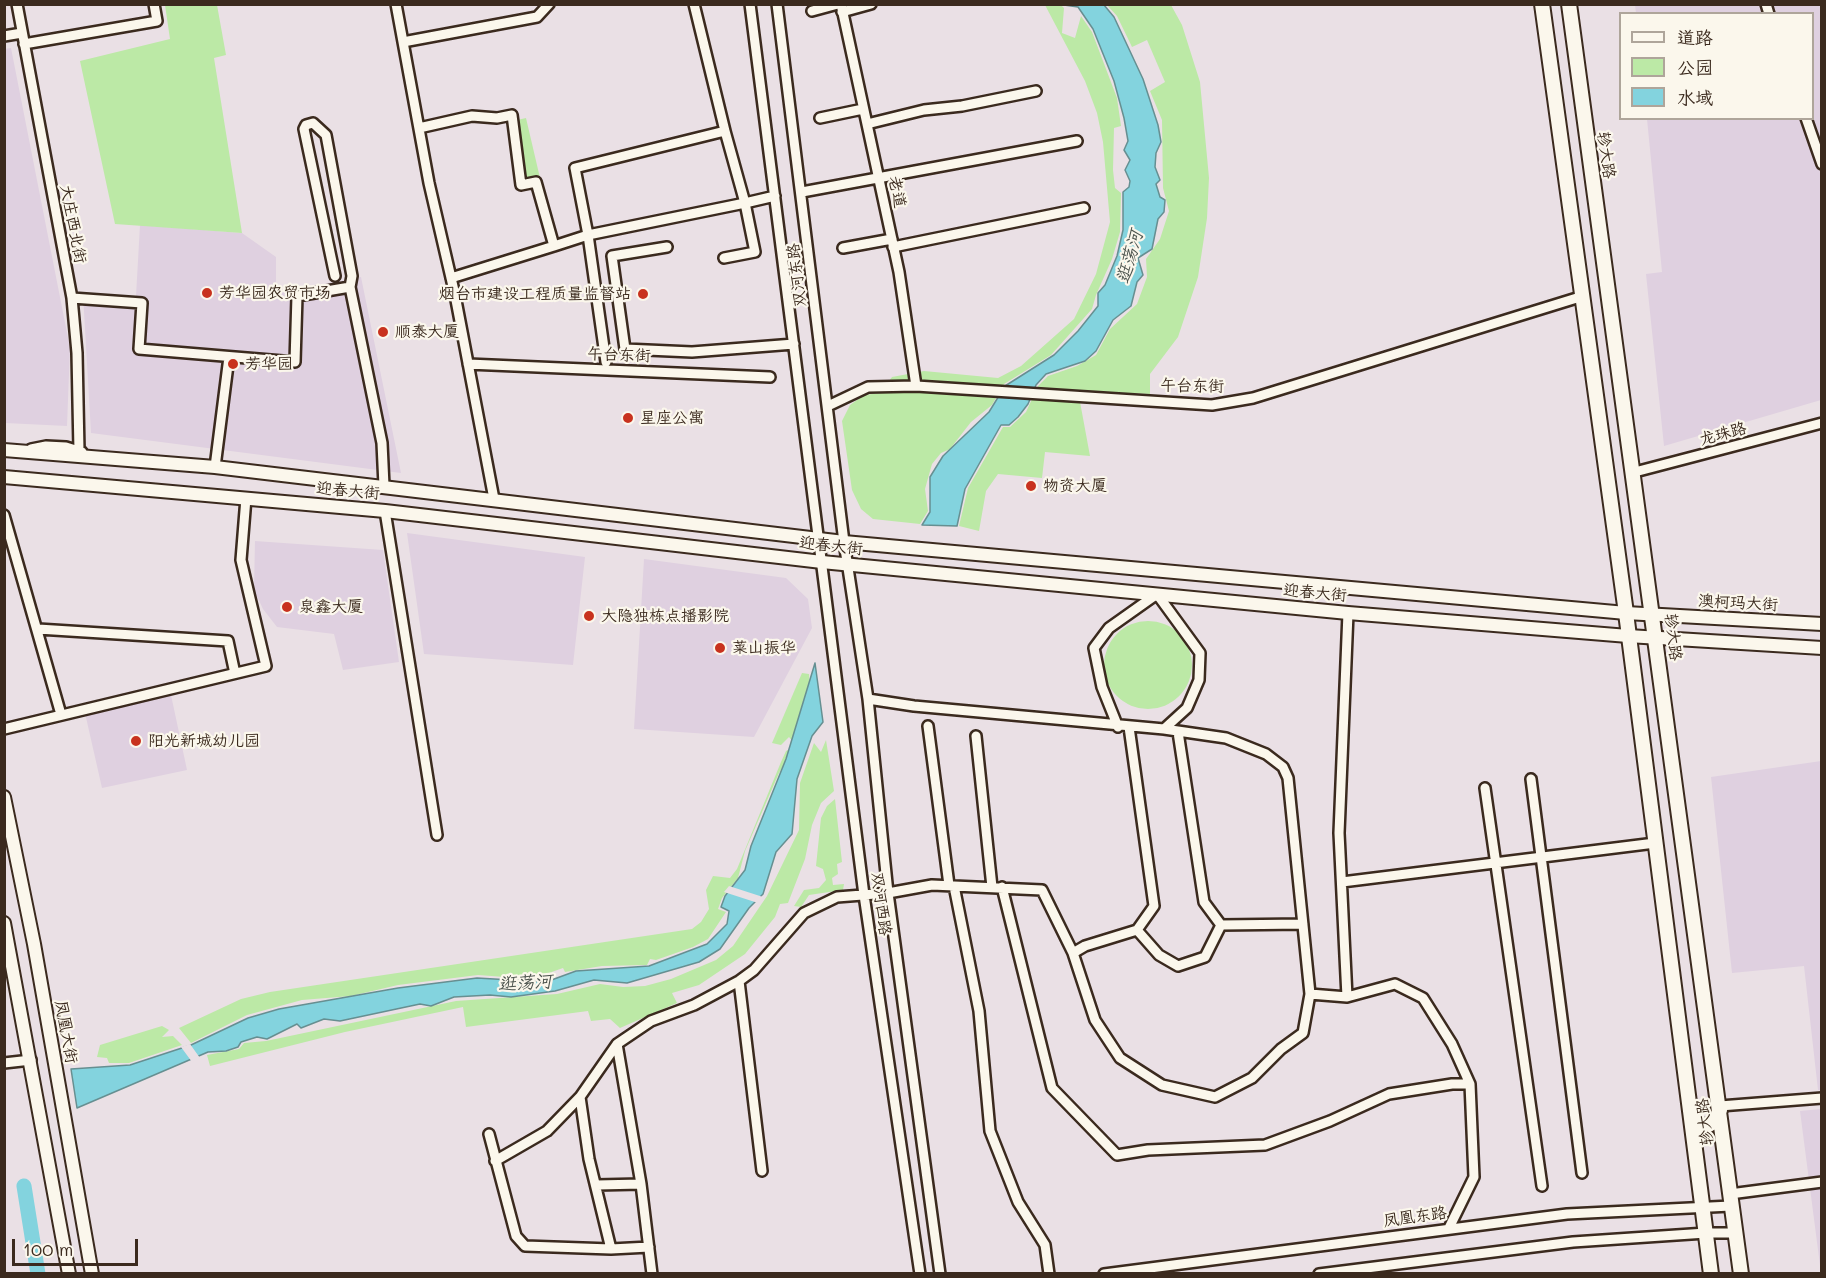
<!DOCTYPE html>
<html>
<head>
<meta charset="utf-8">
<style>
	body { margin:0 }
	#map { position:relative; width:1826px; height:1278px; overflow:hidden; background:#eae0e5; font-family:Mali,"LXGW WenKai TC",sans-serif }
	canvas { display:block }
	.frame { position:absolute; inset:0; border:6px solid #3b2a1e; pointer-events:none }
	.legend { position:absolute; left:1619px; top:12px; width:195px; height:108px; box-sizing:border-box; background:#fbf7ec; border:2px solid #aea59a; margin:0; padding:8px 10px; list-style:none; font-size:18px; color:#3b2a1e }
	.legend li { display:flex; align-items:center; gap:12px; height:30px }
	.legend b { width:30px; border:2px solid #aea59a }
	.scale { position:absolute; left:12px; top:1239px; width:126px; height:27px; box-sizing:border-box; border:3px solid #3b2a1e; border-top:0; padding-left:8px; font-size:18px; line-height:21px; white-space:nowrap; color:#3b2a1e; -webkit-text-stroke:4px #fbf7ec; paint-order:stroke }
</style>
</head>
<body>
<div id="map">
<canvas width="1826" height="1278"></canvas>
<div class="frame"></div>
<ul class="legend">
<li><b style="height:8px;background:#fbf7ec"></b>道路</li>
<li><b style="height:16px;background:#bce9a6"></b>公园</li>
<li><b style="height:16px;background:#83d3de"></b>水域</li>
</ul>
<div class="scale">100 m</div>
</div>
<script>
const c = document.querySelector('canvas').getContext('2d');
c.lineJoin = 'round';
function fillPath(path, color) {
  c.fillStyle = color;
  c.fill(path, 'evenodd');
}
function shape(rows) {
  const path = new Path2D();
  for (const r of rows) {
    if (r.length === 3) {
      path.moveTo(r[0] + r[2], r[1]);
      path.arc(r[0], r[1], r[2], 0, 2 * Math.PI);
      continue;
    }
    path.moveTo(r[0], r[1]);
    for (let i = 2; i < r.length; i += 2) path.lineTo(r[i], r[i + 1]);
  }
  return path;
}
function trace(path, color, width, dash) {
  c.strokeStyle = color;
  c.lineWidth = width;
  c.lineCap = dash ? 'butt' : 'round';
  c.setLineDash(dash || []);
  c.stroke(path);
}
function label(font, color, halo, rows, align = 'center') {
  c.font = font + ' Mali,"LXGW WenKai TC",sans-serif';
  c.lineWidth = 4.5;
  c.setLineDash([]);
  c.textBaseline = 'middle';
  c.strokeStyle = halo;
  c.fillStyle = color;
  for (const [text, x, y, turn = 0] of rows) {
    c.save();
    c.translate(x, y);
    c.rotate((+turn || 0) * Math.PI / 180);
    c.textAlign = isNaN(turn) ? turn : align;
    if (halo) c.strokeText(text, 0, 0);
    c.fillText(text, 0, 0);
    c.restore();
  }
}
fillPath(shape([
	[1635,5,1821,5,1821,400,1664,446,1646,274,1662,272,1647,119,1812,118,1812,14,1636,13],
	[11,48,70,348,67,426,5,423,4,49],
	[140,225,242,233,276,257,276,293,361,277,401,473,91,433,83,294,136,296],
	[407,533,585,557,573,665,424,654],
	[255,541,383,550,399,662,343,670,334,634,277,627,263,609,254,590],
	[644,559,786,578,808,599,812,628,754,737,634,729],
	[171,695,187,770,102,788,85,713],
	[1821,761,1822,1090,1818,1090,1804,966,1732,973,1711,777],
	[1821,1109,1821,1273,1800,1111]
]), '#dfd0e0');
fillPath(shape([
	[165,5,217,5,226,55,214,58,242,233,115,224,80,61,170,39],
	[1045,5,1061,5,1064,8,1062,33,1075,38,1081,16,1092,32,1117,98,1121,126,1114,128,1113,170,1115,188,1121,193,1120,232,1112,259,1096,295,1092,309,1051,355,1004,384,992,405,971,422,950,449,941,453,932,464,925,489,928,511,920,524,873,519,861,509,852,490,842,421,850,405,864,395,880,393,892,377,924,371,998,378,1021,366,1074,319,1096,274,1110,222,1103,142,1097,113,1085,81],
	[1107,5,1171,5,1182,25,1200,82,1209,178,1207,218,1198,277,1178,337,1150,374,1150,394,1078,391,1090,456,1045,452,1042,478,998,474,986,491,979,531,959,526,968,488,1003,427,1010,427,1026,412,1038,386,1048,376,1077,366,1096,355,1110,329,1137,304,1147,277,1146,259,1160,239,1169,211,1163,188,1162,120,1150,91,1165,82,1147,40,1132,47,1117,16],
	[526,118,540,178,527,181,513,121],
	[1148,665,44],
	[802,673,809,674,810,689,797,744,779,773,745,851,738,878,722,898,718,909,726,912,708,939,693,947,656,960,650,959,647,965,602,966,565,972,563,968,532,979,478,975,398,985,351,996,302,1000,247,1015,191,1043,179,1028,241,999,270,992,692,929,701,922,709,909,706,890,713,876,730,878,737,869,781,762,786,751,790,749,793,742,789,737,781,745,772,743],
	[826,740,834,791,821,803,812,825,805,859,788,903,780,904,775,917,745,954,699,985,672,993,677,1003,620,1028,610,1019,591,1021,588,1011,466,1027,463,1007,345,1032,210,1066,207,1055,239,1049,244,1043,266,1041,456,1001,557,994,600,984,623,987,645,986,671,979,716,960,733,946,767,896,799,830,800,783,814,743,821,752],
	[835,799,842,862,837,864,838,874,832,878,833,885,844,884,843,890,809,895,801,907,794,906,804,890,819,888,826,880,823,869,816,866,821,818,827,806],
	[162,1026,169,1030,162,1037,173,1036,182,1045,129,1063,109,1063,107,1058,97,1057,100,1045]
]), '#bce9a6');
const water = shape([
	[1064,5,1104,5,1114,17,1143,79,1158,125,1161,142,1156,153,1155,167,1160,180,1156,184,1160,197,1165,200,1164,212,1158,219,1152,249,1138,258,1143,275,1137,282,1131,306,1113,320,1096,351,1085,361,1046,374,1036,385,1028,404,1018,417,1009,425,1001,425,965,489,957,526,922,525,930,512,930,477,943,456,989,412,1005,386,1054,355,1078,331,1098,306,1098,293,1105,285,1117,256,1123,230,1123,192,1129,187,1130,181,1125,170,1130,160,1124,150,1128,141,1124,118,1114,81,1093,29,1078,7,1064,5],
	[815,663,823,722,812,736,797,779,792,834,776,852,763,894,749,908,720,949,699,962,627,983,594,980,555,991,511,997,490,995,454,997,431,1006,420,1004,340,1021,324,1019,301,1028,297,1024,267,1039,257,1037,241,1042,238,1047,226,1051,208,1052,77,1108,71,1069,130,1065,191,1045,248,1018,279,1009,398,988,477,978,546,982,576,971,649,966,707,944,727,924,729,911,721,907,725,896,745,870,751,846,786,759,815,663]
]);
fillPath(water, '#83d3de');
trace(water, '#668f91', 1.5);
fillPath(shape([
	[729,886,763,897,758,903,724,892],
	[190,1044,200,1058,192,1062,181,1047]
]), '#eae0e5');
trace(shape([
	[24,1186,38,1274]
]), '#83d3de', 15);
const minor = shape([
	[17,4,72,298,77,353,79,451],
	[396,4,429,183,455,295,494,499],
	[694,4,725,131,575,168,588,235,745,203,725,131],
	[750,4,864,895,920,1274],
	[777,4,844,542,868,699,888,893,940,1274],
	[841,4,899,272,916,386],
	[1766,4,1769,14],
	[812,11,838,4],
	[842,12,871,4],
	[4,36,22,33],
	[403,42,537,17,549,4],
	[24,44,157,21,154,4],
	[820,118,863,109],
	[1806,118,1822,164],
	[867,124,924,110,962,106,1036,91],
	[419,128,472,116,497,118,512,115,521,185,536,182,554,246,451,278],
	[802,192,1077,141],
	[554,246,588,235,606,362],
	[667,247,612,256,625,349,692,352,794,344],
	[893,247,1084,208],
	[843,248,892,239],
	[724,258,755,252,745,203,775,196],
	[335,276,304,129,306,125,313,123,326,135,352,276,350,287,382,443,384,486],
	[72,298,142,303,139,349,295,362,297,296,350,287],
	[468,364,770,377],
	[828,406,868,387,916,386,1212,405,1253,398,1580,297],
	[31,449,46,446,66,447,82,452],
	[215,467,229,357],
	[1631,473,1822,423],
	[385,511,437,835],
	[4,515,60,711],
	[38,629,228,641,234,669],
	[868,699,914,706,1164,729,1226,738,1266,754,1283,767,1288,778,1310,994,1347,997,1339,833,1348,613],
	[928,726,949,885],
	[1118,727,1102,687,1094,648,1109,628,1157,594,1200,653,1199,680,1187,708,1164,729],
	[4,729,266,666,241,560,246,498],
	[1178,732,1204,902,1221,925,1303,924],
	[976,736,992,887],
	[1531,779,1582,1173],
	[1485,788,1542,1186],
	[1342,882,1655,843],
	[954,886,979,1011,990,1131,1018,1202,1045,1245,1049,1274],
	[1002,887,1052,1088,1117,1155,1148,1150,1265,1145,1330,1121,1389,1094,1452,1084,1470,1084,1452,1044,1423,998,1395,984,1347,997],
	[1137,930,1159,955,1178,966,1205,957,1221,925],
	[1073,953,1095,1020,1120,1058,1162,1085,1215,1097,1252,1078,1281,1049,1303,1033,1310,994],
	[739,981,762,1171],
	[4,1063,31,1060],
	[580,1097,617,1044],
	[1720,1106,1822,1098],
	[489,1134,516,1236,525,1246,611,1249,649,1247],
	[495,1161,547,1131,580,1097,589,1159,611,1249],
	[597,1185,641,1184],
	[1730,1194,1822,1182],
	[1449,1228,1474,1177,1470,1084],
	[652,1274,641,1184,617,1044,651,1021,694,1005,739,981,754,970,804,913,837,897,888,893,932,885,1042,890,1073,953,1085,946,1137,930,1154,906,1129,727],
	[1104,1274,1567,1214,1731,1206],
	[1319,1274,1573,1242,1706,1233,1736,1233]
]);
const major = shape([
	[4,450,215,467,844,542,1626,613,1822,624],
	[4,477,385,511,822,562,1348,613,1628,636,1822,648],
	[4,797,34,944,92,1274],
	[4,923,69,1274]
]);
const highway = shape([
	[1542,4,1626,613,1711,1274],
	[1569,4,1741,1274],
	[1691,1116,1700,1126,1705,1127,1715,1121,1720,1110]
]);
trace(minor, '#3b2a1e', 14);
trace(major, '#3b2a1e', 16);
trace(highway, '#3b2a1e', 18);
trace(minor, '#fbf7ec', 9);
trace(major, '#fbf7ec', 12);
trace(highway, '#fbf7ec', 14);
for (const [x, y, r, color] of [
	[207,293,6,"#c8321e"],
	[643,294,6,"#c8321e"],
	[383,332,6,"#c8321e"],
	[233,364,6,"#c8321e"],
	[628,418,6,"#c8321e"],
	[1031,486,6,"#c8321e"],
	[287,607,6,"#c8321e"],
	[589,616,6,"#c8321e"],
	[720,648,6,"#c8321e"],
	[136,741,6,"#c8321e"]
]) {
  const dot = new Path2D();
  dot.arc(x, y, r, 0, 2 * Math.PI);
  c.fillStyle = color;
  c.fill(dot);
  trace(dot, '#fbf7ec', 2);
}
label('16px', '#3b2a1e', '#fbf7ec', [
	["轸大路",1606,155,82],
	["老道",897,192,78],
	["大庄西北街",73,224,79],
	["双河东路",797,275,-97],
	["午台东街",619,355,2],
	["午台东街",1192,386,1],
	["龙珠路",1723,434,-15],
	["迎春大街",348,491,5],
	["迎春大街",831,546,6],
	["迎春大街",1315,593,5],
	["澳柯玛大街",1738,603,3],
	["轸大路",1673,637,83],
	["双河西路",881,904,82],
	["凤凰大街",66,1032,80],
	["轸大路",1705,1122,-97],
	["凤凰东路",1415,1217,-8]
]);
label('16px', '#3b2a1e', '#fbf7ec', [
	["芳华园农贸市场",219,293],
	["烟台市建设工程质量监督站",631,294,"right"],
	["顺泰大厦",395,332],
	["芳华园",245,364],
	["星座公寓",640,418],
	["物资大厦",1043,486],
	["泉鑫大厦",299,607],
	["大隐独栋点播影院",601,616],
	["莱山振华",732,648],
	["阳光新城幼儿园",148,741]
], 'left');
label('italic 18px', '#4d544e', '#fbf7ec', [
	["逛荡河",1130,257,-74],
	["逛荡河",525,983,-3]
]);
</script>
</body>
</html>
